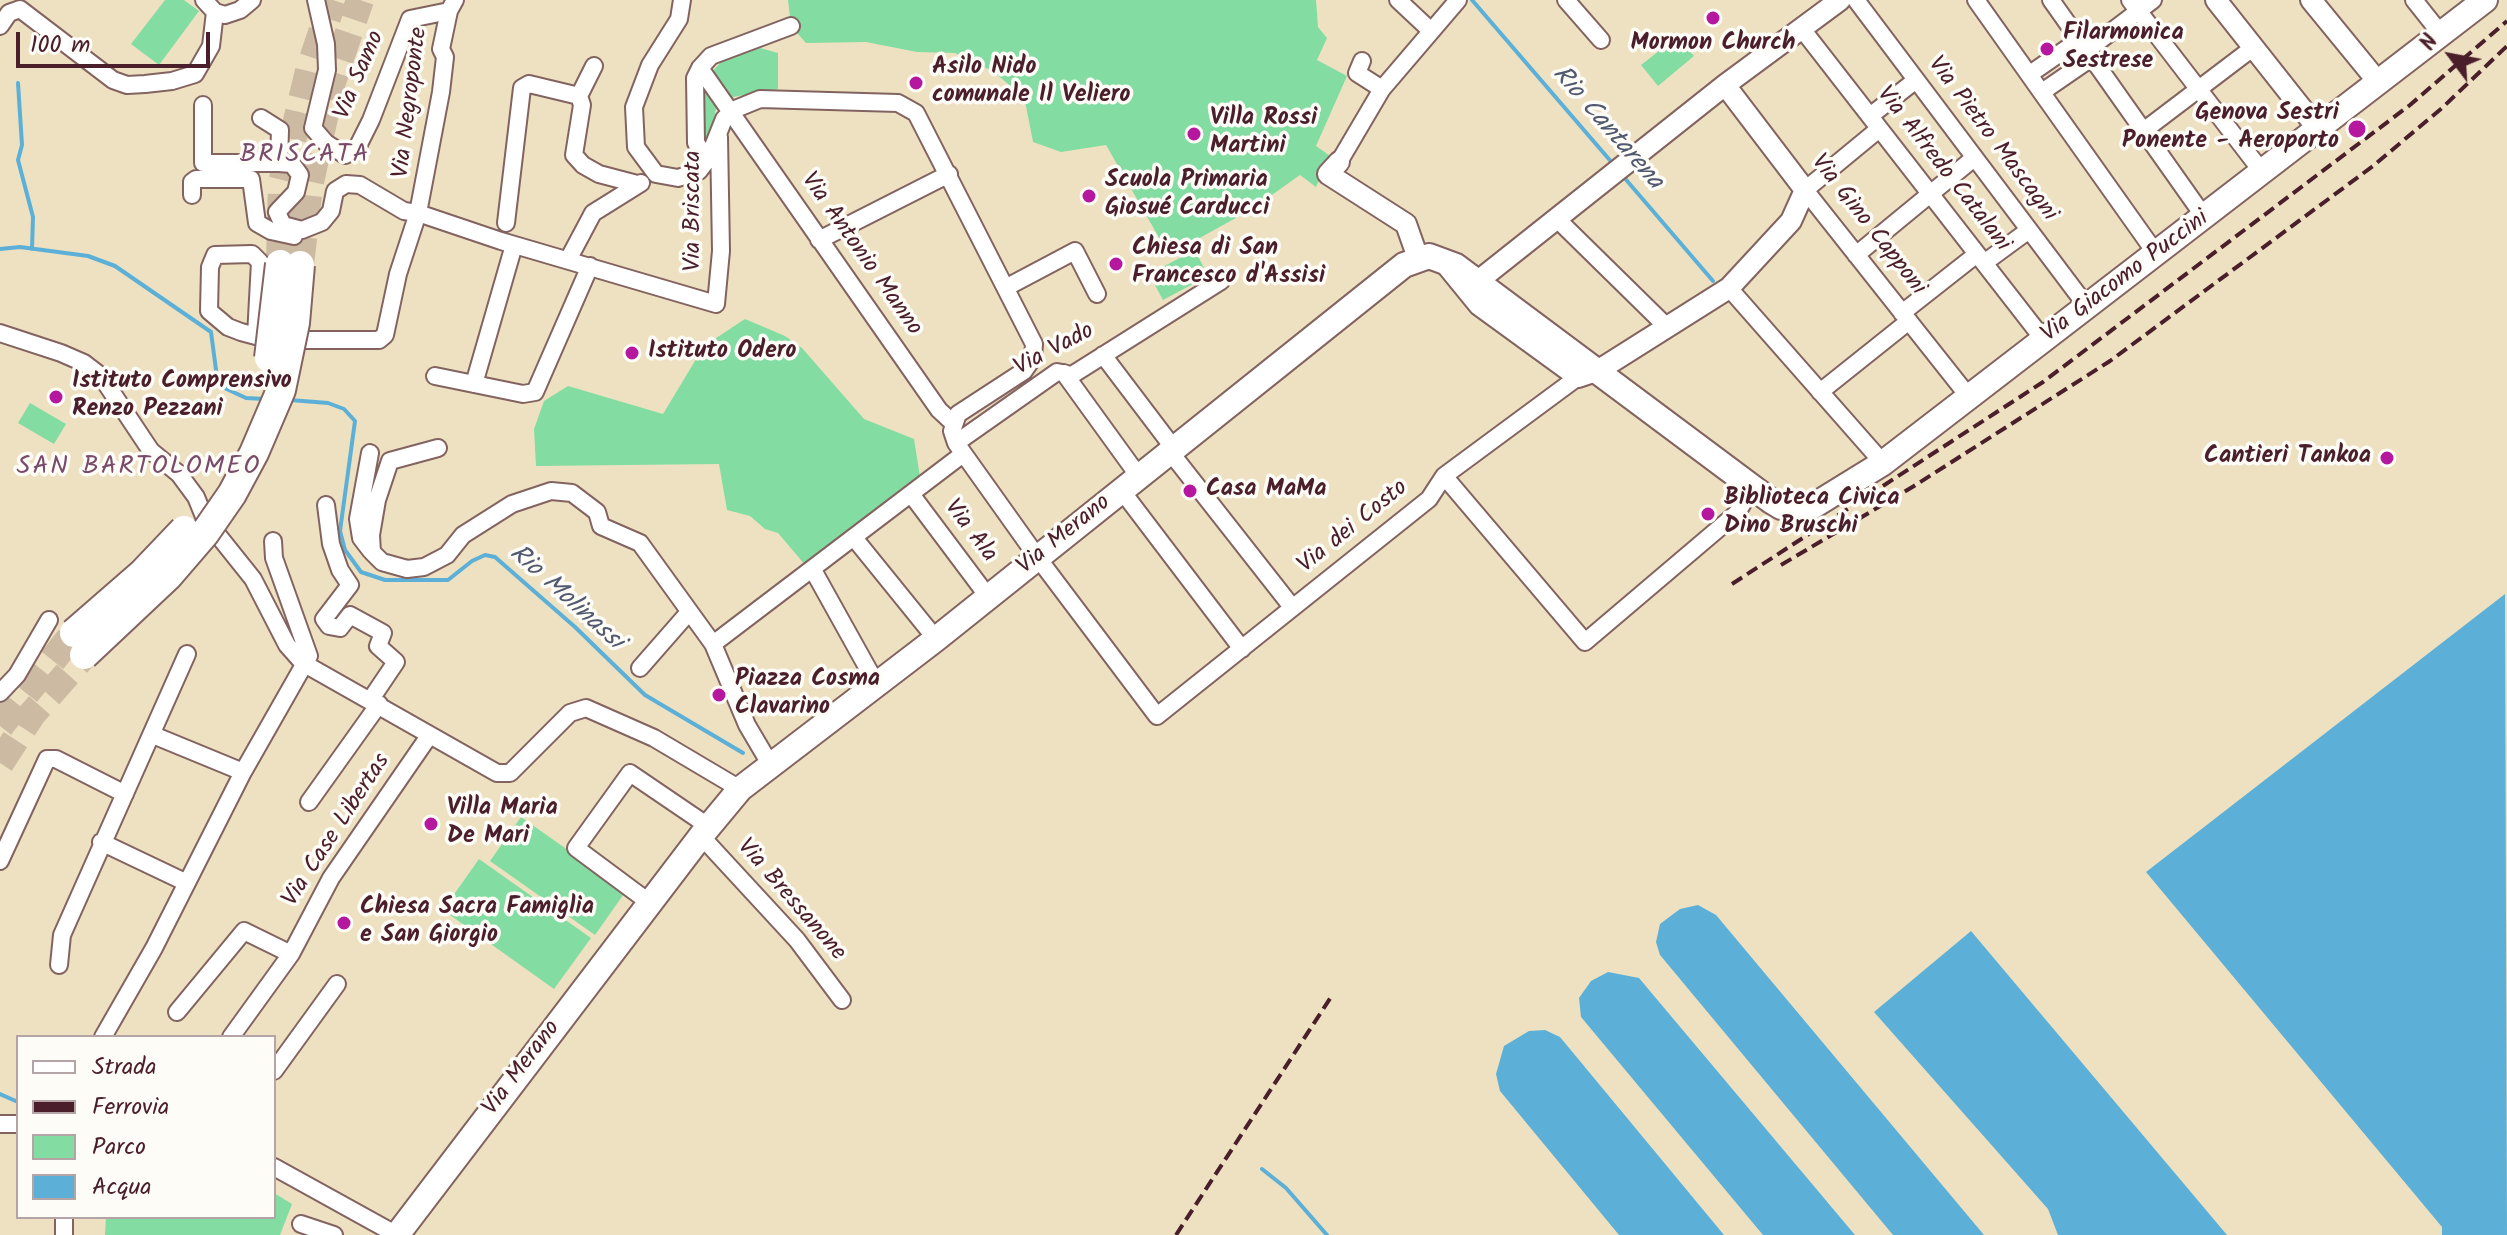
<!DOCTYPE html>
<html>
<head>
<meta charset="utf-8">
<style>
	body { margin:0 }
	#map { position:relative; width:2507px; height:1235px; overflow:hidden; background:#ede1c1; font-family:Kalam,sans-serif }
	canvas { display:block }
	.legend { position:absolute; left:16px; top:1035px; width:260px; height:184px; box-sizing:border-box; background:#fdfcf7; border:2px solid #b5a4a5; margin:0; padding:10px 14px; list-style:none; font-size:24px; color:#4a1f2b }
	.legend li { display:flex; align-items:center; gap:16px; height:40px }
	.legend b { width:40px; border:2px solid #b5a4a5 }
	.north { position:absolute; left:2411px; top:16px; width:80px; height:80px; -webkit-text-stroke:6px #fdfcf7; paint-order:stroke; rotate:302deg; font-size:22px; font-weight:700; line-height:32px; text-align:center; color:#4a1f2b }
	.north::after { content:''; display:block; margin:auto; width:28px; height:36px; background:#4a1f2b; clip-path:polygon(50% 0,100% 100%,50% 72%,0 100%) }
	.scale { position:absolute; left:16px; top:32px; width:194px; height:36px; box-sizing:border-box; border:4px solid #4a1f2b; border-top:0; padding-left:10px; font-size:24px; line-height:28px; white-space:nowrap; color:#4a1f2b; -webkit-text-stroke:6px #fdfcf7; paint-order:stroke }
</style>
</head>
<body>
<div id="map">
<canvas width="2507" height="1235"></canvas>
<ul class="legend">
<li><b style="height:10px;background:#fff"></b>Strada</li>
<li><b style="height:10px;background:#4a1f2b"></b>Ferrovia</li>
<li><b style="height:22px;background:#83dda2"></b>Parco</li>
<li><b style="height:22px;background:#5cb0d8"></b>Acqua</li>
</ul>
<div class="north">N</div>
<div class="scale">100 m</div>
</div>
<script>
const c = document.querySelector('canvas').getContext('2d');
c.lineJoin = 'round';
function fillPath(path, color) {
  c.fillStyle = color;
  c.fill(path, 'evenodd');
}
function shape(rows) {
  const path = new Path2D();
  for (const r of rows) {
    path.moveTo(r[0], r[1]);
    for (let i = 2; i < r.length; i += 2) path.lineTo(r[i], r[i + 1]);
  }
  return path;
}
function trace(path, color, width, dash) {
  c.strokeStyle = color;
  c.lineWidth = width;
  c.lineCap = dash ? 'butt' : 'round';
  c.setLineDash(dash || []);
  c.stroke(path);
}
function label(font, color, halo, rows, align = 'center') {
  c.font = font + ' Kalam,sans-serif';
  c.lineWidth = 7;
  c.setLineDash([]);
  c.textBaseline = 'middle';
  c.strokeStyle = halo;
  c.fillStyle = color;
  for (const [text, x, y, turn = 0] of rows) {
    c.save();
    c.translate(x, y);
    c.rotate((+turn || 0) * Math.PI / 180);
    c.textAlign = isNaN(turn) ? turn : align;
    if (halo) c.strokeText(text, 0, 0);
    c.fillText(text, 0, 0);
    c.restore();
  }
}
fillPath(shape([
	[165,0,184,0,199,11,159,65,131,44],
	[788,0,1316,0,1318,27,1327,38,1317,60,1347,76,1316,146,1336,160,1323,171,1316,187,1300,175,1252,209,1169,255,1106,145,1061,152,1033,142,1026,106,1015,90,994,72,955,53,917,52,866,42,806,43,791,26],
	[1678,36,1694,56,1658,86,1641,65],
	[753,46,778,53,778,89,733,97,716,109,709,139,701,139,702,83,721,62],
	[1195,250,1208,276,1163,300,1149,274],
	[745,319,785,336,802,348,864,419,914,439,920,477,806,566,778,533,765,529,750,516,727,510,719,464,536,466,534,429,544,401,568,386,663,414,704,346],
	[30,403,66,424,54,444,18,423],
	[521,817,626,891,595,935,490,861],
	[479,859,591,938,554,989,443,910],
	[274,1193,292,1204,280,1235,105,1235,106,1217,274,1217]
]), '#83dda2');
fillPath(shape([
	[2505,594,2507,1235,2442,1235,2442,1227,2146,872],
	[1698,905,1716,915,1984,1235,1893,1235,1660,955,1656,942,1660,924,1680,909],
	[1971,931,2227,1235,2058,1235,2048,1209,1874,1012],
	[1608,972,1639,978,1855,1235,1763,1235,1581,1017,1579,998,1591,981],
	[1545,1030,1560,1037,1724,1235,1619,1235,1500,1091,1496,1074,1504,1046,1529,1031]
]), '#5cb0d8');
trace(shape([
	[1472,0,1614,165],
	[18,83,22,145,18,160,33,217,32,249],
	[1622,175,1713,281],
	[0,249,20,247,88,256,115,266,211,332,218,385,246,398,265,399],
	[290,400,328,403,344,409,355,421,340,531,345,550,361,572,385,580,448,580,472,561,485,555,495,557,575,627,645,695,743,753],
	[0,1094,18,1102],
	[1262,1169,1286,1188,1327,1235]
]), '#5cb0d8', 4);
trace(shape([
	[280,264,282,183,309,71,333,0],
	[300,265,309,187,331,85,360,0],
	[0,726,74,633],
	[0,763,32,714,84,655]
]), '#ccbaa3', 28, [28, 14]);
const minor = shape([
	[204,0,215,12,225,15,240,10,252,0],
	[316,0,326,44,327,70,313,128,326,143,345,155,357,148,371,120,410,19,449,11],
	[455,0,449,11,441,49,445,57,441,92,418,213,501,241,716,304,721,251,719,137],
	[682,0,679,19,650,65,634,107,636,147,656,174,678,178,699,171,708,159,724,119,733,110,760,99,898,103,916,113,1034,344,1033,358,1024,371,958,414,952,431,956,443,1038,558,1157,716,1429,499,1444,476,1578,377],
	[1398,0,1430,30],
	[1566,0,1601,40],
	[1856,0,2088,308],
	[1976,0,2157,255],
	[2051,0,2205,218],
	[2130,0,2263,173],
	[2414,0,2441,34],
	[0,26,9,13,20,9,113,80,127,85,145,84,172,81,195,74,211,46,215,12],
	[1802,29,2044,340],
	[2086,51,2153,0],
	[1362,61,1357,73,1382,89],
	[594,66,579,96,582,105,574,155,583,165,599,174,637,184],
	[700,68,939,410,953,423],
	[2030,74,2079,40],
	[2042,92,2090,59],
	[203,105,203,163,279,163],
	[1870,116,1916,80],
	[1879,129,1805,190,1969,397],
	[2142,132,2254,47],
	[708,159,696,143,695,78,700,68,711,56,791,26],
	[1339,162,1382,89,1458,0],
	[192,195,192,182,196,179,251,179,257,223,271,231,294,236],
	[1556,218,1667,327],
	[506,223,522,88,529,84,579,96],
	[819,240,949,174],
	[1856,255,1974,158],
	[568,260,593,213,641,183],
	[1984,263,2029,230],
	[1007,287,1075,251,1097,294],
	[1729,288,1883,463],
	[1902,313,1977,254],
	[0,333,61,353,84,363,101,376,151,451,179,474,196,497,205,519,253,579,287,645,303,663,497,773,510,773,570,713,586,708,654,738,740,789],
	[256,336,260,262,252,254,215,255,210,267,209,311,228,327,241,332,256,336,282,340,379,340,385,335,398,274,418,213,404,211,360,185,346,184,335,191,331,211,322,222,302,230,283,225,277,212,296,192,300,175,292,164,279,163,280,130,261,118],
	[1103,355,1175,450],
	[1064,373,1140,478],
	[435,376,523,394,535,392,590,266],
	[474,384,514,245],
	[1820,392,1909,321],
	[956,443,1057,372,1072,375,1221,281],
	[438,448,390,461,377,500,371,535,372,552,382,562,407,569,424,567,447,555,463,535,512,504,551,491,572,493,597,512,601,526,640,543,713,644,747,725,770,764],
	[370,453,358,519,361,538,371,551],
	[1171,453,1292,607],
	[1444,476,1585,642,1737,513,1752,488],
	[1122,491,1242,649],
	[911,494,989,598],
	[326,505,331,544,340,570,350,585,324,619,329,626,340,628,350,615,383,633,378,646,396,662,371,699],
	[855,539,936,639],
	[813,570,877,685],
	[713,644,963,454],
	[640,668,689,612],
	[0,693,17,675,49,620],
	[153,735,243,772],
	[309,802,379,704],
	[701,836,797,940,842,1000],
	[101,842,185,882],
	[0,861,47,759,56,759,125,794],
	[650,903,576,848,630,773,708,826],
	[59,965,62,935,187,654],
	[177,1012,244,931,291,954],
	[103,1037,154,948,243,772,309,656,274,558,273,541],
	[231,1037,291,954,331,878,429,736],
	[274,1071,337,984],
	[0,1124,18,1124],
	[274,1167,397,1235],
	[301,1224,334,1235],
	[64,1235,64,1217]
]);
const tertiary = shape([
	[2216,0,2318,129],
	[2311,0,2379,83],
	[1339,162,1328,174,1406,224,1418,258],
	[1448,267,1479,305,1578,377,1599,370,1729,288,1791,221,1805,190,1725,85],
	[1478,281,1725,85,1840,0]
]);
const primary = shape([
	[397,1235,701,836,740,789,936,639,1404,265,1429,256,1456,266,1771,501,1781,507,1810,508,1883,463,2485,0]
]);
trace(minor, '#836360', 20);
trace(tertiary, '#836360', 24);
trace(primary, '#836360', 28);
trace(minor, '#fff', 16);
trace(tertiary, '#fff', 20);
trace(primary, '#fff', 24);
trace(shape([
	[1781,565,1914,486,2110,361,2373,166,2442,108,2507,46],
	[1732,584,2043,382,2410,105,2507,21],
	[1176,1235,1333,994]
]), '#4a1f2b', 4, [12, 6]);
const motorwayBridge = shape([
	[269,358,280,264],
	[74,633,143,573,184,530],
	[84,655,168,576,205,533,232,494,254,453,281,390,295,323,300,265]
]);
trace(motorwayBridge, '#836360', 32, []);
trace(motorwayBridge, '#fff', 28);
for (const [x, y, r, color] of [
	[1713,18,8,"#b5179e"],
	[2047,49,8,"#b5179e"],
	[916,83,8,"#b5179e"],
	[2357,129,10,"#b5179e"],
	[1194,134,8,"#b5179e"],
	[1089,196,8,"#b5179e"],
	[1116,264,8,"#b5179e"],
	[632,353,8,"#b5179e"],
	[56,397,8,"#b5179e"],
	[2387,458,8,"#b5179e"],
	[1190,491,8,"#b5179e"],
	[1708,514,8,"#b5179e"],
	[719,695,8,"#b5179e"],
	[431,824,8,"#b5179e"],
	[344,923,8,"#b5179e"]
]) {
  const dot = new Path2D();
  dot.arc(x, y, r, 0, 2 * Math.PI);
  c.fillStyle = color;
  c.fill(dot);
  trace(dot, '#fdfcf7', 3);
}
label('bold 24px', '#4a1f2b', '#fdfcf7', [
	["Filarmonica",2063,35],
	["Sestrese",2063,63],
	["Mormon Church",1713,45,"center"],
	["Asilo Nido",932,69],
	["comunale Il Veliero",932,97],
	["Genova Sestri",2339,115,"right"],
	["Ponente - Aeroporto",2339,143,"right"],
	["Villa Rossi",1210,120],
	["Martini",1210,148],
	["Scuola Primaria",1105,182],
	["Giosué Carducci",1105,210],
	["Chiesa di San",1132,250],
	["Francesco d'Assisi",1132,278],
	["Istituto Odero",648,353],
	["Istituto Comprensivo",72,383],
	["Renzo Pezzani",72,411],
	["Cantieri Tankoa",2371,458,"right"],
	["Casa MaMa",1206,491],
	["Biblioteca Civica",1724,500],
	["Dino Bruschi",1724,528],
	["Piazza Cosma",735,681],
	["Clavarino",735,709],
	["Villa Maria",447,810],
	["De Mari",447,838],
	["Chiesa Sacra Famiglia",360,909],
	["e San Giorgio",360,937]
], 'left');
label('24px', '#4a1f2b', '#fdfcf7', [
	["Via Samo",361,76,-67],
	["Via Negroponte",412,103,-83],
	["Via Pietro Mascagni",1991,140,53],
	["Via Alfredo Catalani",1942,170,52],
	["Via Briscata",695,211,-90],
	["Via Gino Capponi",1867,226,52],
	["Via Antonio Manno",860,255,55],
	["Via Giacomo Puccini",2126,278,-37],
	["Via Vado",1055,351,-28],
	["Via dei Costo",1354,528,-39],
	["Via Ala",969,532,53],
	["Via Merano",1065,536,-39],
	["Via Case Libertas",338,831,-57],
	["Via Bressanone",790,901,49],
	["Via Merano",523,1069,-53]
]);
label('italic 26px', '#515970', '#fdfcf7', [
	["Rio Cantarena",1606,129,49],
	["Rio Molinassi",565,599,42]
]);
c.letterSpacing = '2px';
label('26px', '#794b6a', '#fdfcf7', [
	["BRISCATA",305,157],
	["SAN BARTOLOMEO",139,469]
]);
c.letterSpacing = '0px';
</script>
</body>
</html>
